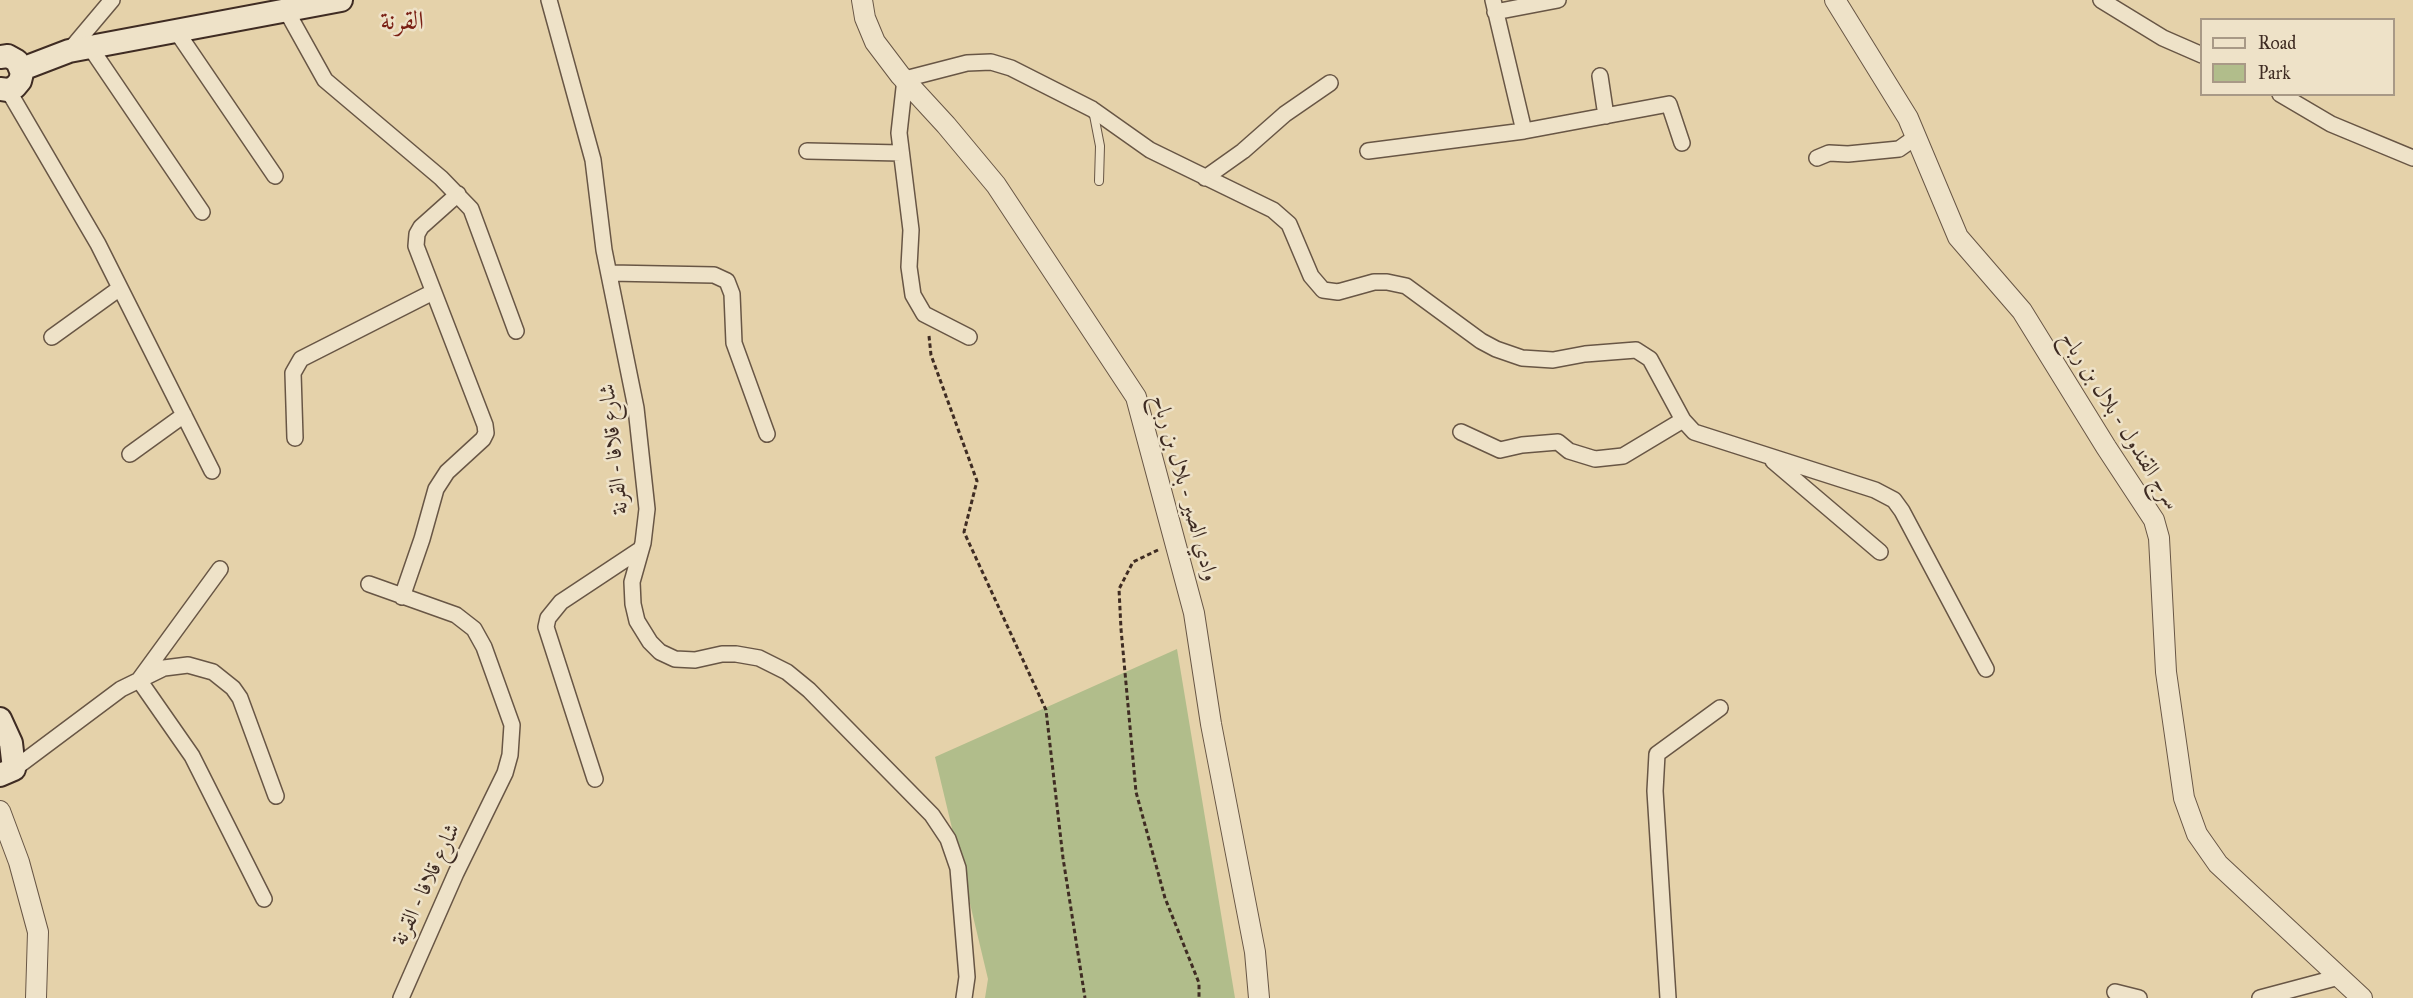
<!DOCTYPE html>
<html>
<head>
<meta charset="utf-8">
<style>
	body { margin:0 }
	#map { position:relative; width:2413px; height:998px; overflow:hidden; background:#e5d2aa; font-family:"IM FELL Great Primer",serif }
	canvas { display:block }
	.legend { position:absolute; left:2200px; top:18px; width:195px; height:78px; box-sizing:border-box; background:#eee2c8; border:2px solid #a89986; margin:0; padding:8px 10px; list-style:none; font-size:18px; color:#3f2c23 }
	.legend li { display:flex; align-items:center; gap:12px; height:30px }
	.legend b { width:30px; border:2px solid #a89986 }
</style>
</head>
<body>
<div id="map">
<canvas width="2413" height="998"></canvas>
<ul class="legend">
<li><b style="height:8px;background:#eee2c8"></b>Road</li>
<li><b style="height:16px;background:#b1bd8b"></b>Park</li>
</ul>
</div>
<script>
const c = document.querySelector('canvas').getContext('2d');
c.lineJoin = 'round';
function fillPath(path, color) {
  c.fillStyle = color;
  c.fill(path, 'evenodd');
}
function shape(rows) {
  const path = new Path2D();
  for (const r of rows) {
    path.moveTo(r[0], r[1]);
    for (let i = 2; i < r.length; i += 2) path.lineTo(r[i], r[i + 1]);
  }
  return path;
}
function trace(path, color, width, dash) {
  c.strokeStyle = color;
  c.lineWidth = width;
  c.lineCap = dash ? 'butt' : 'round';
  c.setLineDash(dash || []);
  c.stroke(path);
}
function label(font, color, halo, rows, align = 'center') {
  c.font = font + ' "IM FELL Great Primer",Amiri,serif';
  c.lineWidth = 5;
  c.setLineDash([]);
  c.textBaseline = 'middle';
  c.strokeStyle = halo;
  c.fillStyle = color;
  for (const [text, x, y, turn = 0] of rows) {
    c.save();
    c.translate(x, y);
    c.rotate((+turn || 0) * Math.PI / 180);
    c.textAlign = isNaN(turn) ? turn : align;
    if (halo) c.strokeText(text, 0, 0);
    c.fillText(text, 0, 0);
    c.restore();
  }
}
fillPath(shape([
	[1177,649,1235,998,985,998,988,979,935,757]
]), '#b1bd8b');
const service = shape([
	[1093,110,1100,146,1099,181]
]);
const minor = shape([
	[549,0,593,160,604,250,636,408,647,509,643,543,632,582,633,604,637,621,650,642,660,652,675,659,695,660,722,654,736,654,759,658,787,672,809,690,932,815,948,839,958,868,967,977,964,998],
	[1493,0,1524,131,1669,104,1682,143],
	[2101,0,2163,38,2202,55],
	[286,10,325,80,441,178,471,209,516,331],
	[1495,12,1558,0],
	[177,32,275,176],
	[90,47,202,212],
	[69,51,112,0],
	[1600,76,1606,116],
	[8,90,98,244,212,471],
	[2280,94,2331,124,2413,158],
	[807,151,901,153],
	[1368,151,1524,131],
	[1817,158,1829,153,1848,154,1899,149,1916,137],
	[1205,178,1243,151,1285,114,1330,83],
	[610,273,714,275,727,281,732,294,734,343,767,434],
	[52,337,120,288],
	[969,337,924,314,913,295,909,267,911,230,899,133,905,79,967,63,991,62,1011,68,1092,109,1150,150,1273,210,1289,224,1311,276,1323,290,1338,292,1374,282,1387,282,1406,286,1481,341,1496,349,1522,358,1553,360,1585,354,1636,350,1650,359,1683,420,1694,432,1875,490,1894,500,1902,511,1986,669],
	[1461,432,1500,450,1522,445,1558,442,1569,451,1595,459,1623,456,1683,420],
	[295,438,293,373,301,359,433,292],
	[130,454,184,415],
	[1773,461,1880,552],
	[220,569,139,680,192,756,264,899],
	[369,584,456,615,474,629,484,647,512,725,510,755,505,773,456,873,401,998],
	[402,597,422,539,436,489,447,472,483,439,486,433,485,425,416,246,417,234,421,227,458,194],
	[14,769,121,689,164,668,188,665,213,672,233,688,240,698,276,796],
	[595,779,546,627,548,618,561,602,641,549],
	[2115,992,2139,998],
	[1668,998,1655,791,1657,754,1720,708],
	[2260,998,2339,977]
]);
const tertiary = shape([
	[862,0,865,18,875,42,900,75,946,125,996,185,1136,397,1194,613,1211,724,1255,952,1259,998],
	[1835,0,1908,118,1958,237,2022,311,2106,447,2154,520,2159,538,2166,672,2184,798,2197,834,2218,864,2362,998],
	[0,811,19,862,38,932,36,998]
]);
const secondary = shape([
	[0,57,8,56,17,61,22,73,20,81,15,87,8,90,0,89],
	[22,69,69,51,341,0],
	[0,719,11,743,14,769,0,775]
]);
trace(service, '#685645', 10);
trace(minor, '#685645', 18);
trace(tertiary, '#685645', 22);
trace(secondary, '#3f2c23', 26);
trace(shape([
	[929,336,931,355,977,481,964,532,1046,710,1063,858,1085,998],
	[1158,550,1133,562,1119,589,1121,629,1136,792,1165,898,1199,983,1199,998]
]), '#3f2c23', 3, [4.5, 3]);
trace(service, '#eee2c8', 8);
trace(minor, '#eee2c8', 15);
trace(tertiary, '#eee2c8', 20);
trace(secondary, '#eee2c8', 22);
label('22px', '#3f2c23', '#eee2c8', [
	["سرج القندول - بلال بن رباح",2119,421,58],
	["شارع قلافا - القرنة",615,449,-96],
	["وادي الصير - بلال بن رباح",1184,488,74],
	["شارع قلافا - القرنة",427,885,-65]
]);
label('26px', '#7a1f14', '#eee2c8', [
	["القرنة",402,23]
]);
</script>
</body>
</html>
